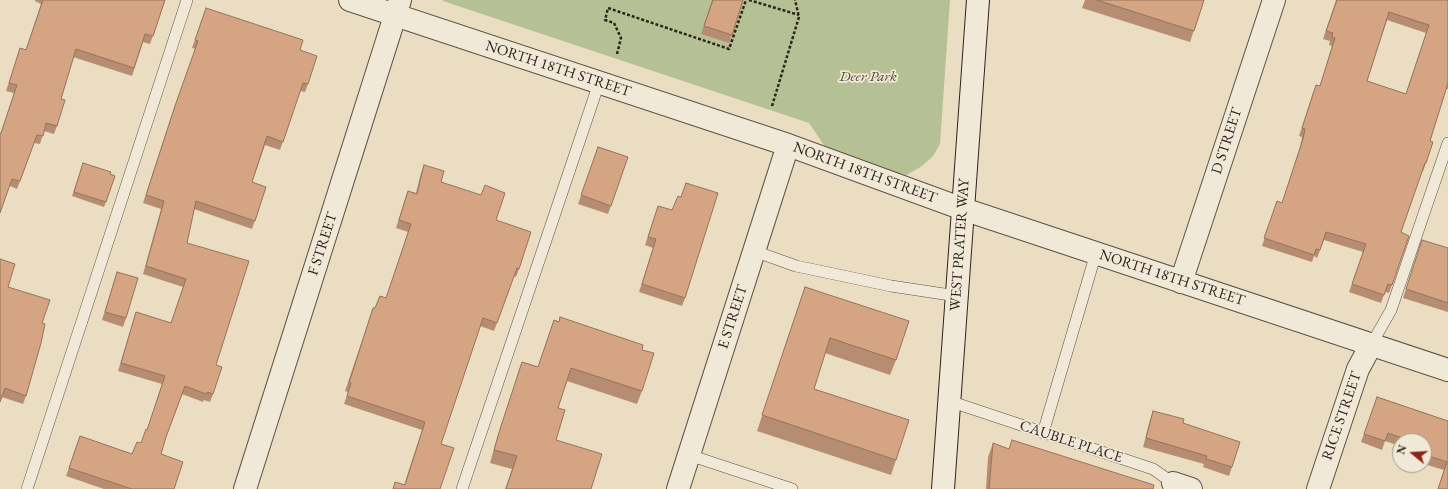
<!DOCTYPE html>
<html>
<head>
<meta charset="utf-8">
<style>
	body { margin:0 }
	#map { position:relative; width:1448px; height:489px; overflow:hidden; background:#eaddc2; font-family:"EB Garamond",serif }
	canvas { display:block }
	.north { position:absolute; left:1392px; top:433px; width:40px; height:40px; box-sizing:border-box; background:#f1e9d7; border:1px solid #a39a8d; border-radius:50%; rotate:288deg; font-size:11px; font-weight:700; line-height:16px; text-align:center; color:#2f231d }
	.north::after { content:''; display:block; margin:auto; width:14px; height:18px; background:#8f2418; clip-path:polygon(50% 0,100% 100%,50% 72%,0 100%) }
</style>
</head>
<body>
<div id="map">
<canvas width="1448" height="489"></canvas>
<div class="north">N</div>
</div>
<script>
const c = document.querySelector('canvas').getContext('2d');
c.lineJoin = 'round';
function fillPath(path, color) {
  c.fillStyle = color;
  c.fill(path, 'evenodd');
}
function shape(rows) {
  const path = new Path2D();
  for (const r of rows) {
    path.moveTo(r[0], r[1]);
    for (let i = 2; i < r.length; i += 2) path.lineTo(r[i], r[i + 1]);
  }
  return path;
}
function trace(path, color, width, dash) {
  c.strokeStyle = color;
  c.lineWidth = width;
  c.lineCap = dash ? 'butt' : 'round';
  c.setLineDash(dash || []);
  c.stroke(path);
}
function label(font, color, halo, rows, align = 'center') {
  c.font = font + ' "EB Garamond",serif';
  c.lineWidth = 3.5;
  c.setLineDash([]);
  c.textBaseline = 'middle';
  c.strokeStyle = halo;
  c.fillStyle = color;
  for (const [text, x, y, turn = 0] of rows) {
    c.save();
    c.translate(x, y);
    c.rotate((+turn || 0) * Math.PI / 180);
    c.textAlign = isNaN(turn) ? turn : align;
    if (halo) c.strokeText(text, 0, 0);
    c.fillText(text, 0, 0);
    c.restore();
  }
}
fillPath(shape([
	[443,0,950,0,940,144,933,156,922,166,905,176,880,172,830,154,809,123,443,1]
]), '#b5c194');
const lane = shape([
	[754,251,796,266,891,286,957,296],
	[1371,345,1391,310,1448,143],
	[949,401,1153,469,1173,483],
	[1043,433,1096,253],
	[689,455,792,489],
	[27,489,187,0],
	[462,489,599,83]
]);
const street = shape([
	[350,0,788,145,963,209,1448,370],
	[1181,282,1274,0],
	[1173,483,1191,489],
	[245,489,400,0],
	[678,489,788,145],
	[1318,489,1358,369,1371,345]
]);
const secondary = shape([
	[943,489,978,0]
]);
trace(lane, '#5e5246', 12);
trace(street, '#5e5246', 24);
trace(secondary, '#2f231d', 24);
trace(shape([
	[749,0,799,15],
	[617,54,621,38,614,23,605,20,608,8,729,49,746,0],
	[772,106,799,17,795,0]
]), '#2f231d', 2.5, [3, 2]);
trace(lane, '#f1e9d7', 11);
trace(street, '#f1e9d7', 22);
trace(secondary, '#f1e9d7', 22);
fillPath(shape([
	[35,0,165,0,150,44,143,42,132,76,73,57,61,99,57,126,54,134,44,131,40,144,34,143,17,189,10,186,1,133,14,93,6,91,20,48,26,50,41,4,35,1],
	[712,0,743,0,729,43,701,34],
	[1085,0,1204,0,1190,42,1082,8],
	[1336,0,1448,0,1448,89,1446,89,1430,141,1426,163,1423,171,1422,171,1401,232,1392,285,1389,293,1385,292,1381,303,1349,292,1363,252,1324,240,1317,258,1314,256,1312,262,1262,246,1277,201,1282,203,1300,147,1302,137,1299,136,1313,93,1320,86,1332,46,1329,45,1330,41,1323,39],
	[1387,20,1426,33,1406,94,1367,81],
	[206,8,300,50,308,84,305,92,300,91,280,150,265,145,252,182,266,187,252,229,194,209,187,243,216,365,213,394,210,402,204,400,203,402,182,394,166,437,161,454,174,489,104,489,66,476,80,436,132,454,141,443,147,430,162,384,118,371,136,312,171,323,183,287,143,274,161,209,143,203,173,111,196,49,192,48],
	[598,147,628,157,608,214,578,204],
	[83,163,115,176,104,207,72,196],
	[424,165,441,182,496,220,519,269,516,277,514,276,494,331,480,326,404,485,422,430,344,404,348,392,345,391,373,308,375,308,380,296,386,298,408,232,396,228,405,199,408,191,416,193,421,173],
	[686,183,685,298,682,306,639,292,653,248,645,245,658,206,672,210,681,197],
	[1422,240,1448,248,1448,312,1403,298],
	[117,272,126,318,123,327,102,320],
	[8,287,42,323,26,396,23,404,2,397],
	[805,287,896,360,890,375,825,353,814,389,896,460,891,475,757,431],
	[554,320,642,350,642,391,637,404,567,381,558,408,556,440,591,489,505,489,512,469,490,463,497,438,522,362,538,367],
	[1377,397,1448,421,1448,489,1438,489,1444,470,1424,464,1424,460,1426,455,1424,455,1424,441,1400,441,1400,446,1385,441,1382,450,1361,442],
	[1153,411,1183,423,1232,467,1229,476,1203,467,1204,464,1143,447,1150,420],
	[1012,440,1153,489,986,489,988,457,993,443,1009,449]
]), '#b78d71');
const building = shape([
	[43,0,165,0,153,36,145,34,134,68,76,49,61,99,65,100,57,126,46,123,43,136,37,135,20,181,12,179,0,213,0,133,1,133,17,85,9,83,20,48,26,50,43,0],
	[713,0,743,0,732,35,704,26,713,0],
	[1097,0,1204,0,1194,31,1097,0],
	[1337,0,1448,0,1448,83,1430,141,1433,142,1426,163,1425,163,1401,232,1409,236,1392,285,1388,284,1384,295,1352,284,1366,244,1326,232,1320,250,1316,249,1314,255,1264,238,1277,201,1282,203,1303,139,1305,129,1302,128,1316,85,1320,86,1335,38,1332,37,1333,33,1326,31,1337,0],
	[1389,12,1429,25,1406,94,1367,81,1389,12],
	[206,8,303,40,300,50,317,56,308,84,303,83,283,142,267,136,252,182,266,187,255,221,196,201,187,243,249,261,216,365,222,367,213,394,207,392,206,394,185,386,166,437,161,454,183,462,174,489,132,489,69,468,80,436,132,454,137,442,141,443,146,429,147,430,165,376,121,363,136,312,171,323,186,279,146,266,164,201,146,195,176,103,198,41,195,40,206,8],
	[598,147,628,157,611,206,581,195,598,147],
	[83,163,111,172,110,174,115,176,106,202,74,192,83,163],
	[424,165,444,171,441,182,481,195,485,185,505,193,496,220,531,232,519,269,517,268,497,323,483,318,441,444,454,448,440,489,393,489,395,482,405,485,425,422,347,396,351,383,349,383,373,308,375,308,380,296,386,298,411,224,399,220,408,191,417,194,424,165],
	[686,183,718,193,685,298,642,284,656,239,648,237,658,206,672,210,678,196,681,197,686,183],
	[1422,240,1448,248,1448,303,1406,289,1422,240],
	[0,259,15,264,8,287,50,300,42,323,45,324,41,343,26,396,5,388,0,402,0,259],
	[117,272,138,278,126,318,105,312,117,272],
	[805,287,909,321,896,360,830,338,814,389,909,420,896,460,762,415,805,287],
	[560,317,643,345,642,350,654,353,642,391,571,368,558,408,565,410,556,440,602,454,591,489,506,489,517,456,494,450,501,426,522,362,538,367,554,320,559,322,560,317],
	[1377,397,1448,421,1448,489,1438,489,1447,462,1426,455,1429,447,1424,445,1424,441,1411,441,1388,433,1385,441,1364,434,1377,397],
	[1153,411,1184,419,1183,423,1240,442,1232,467,1206,459,1207,456,1146,438,1153,411],
	[1012,440,1154,485,1153,489,989,489,993,443,1009,449,1012,440]
]);
fillPath(building, '#d5a483');
trace(building, '#95735c', 1);
label('15px', '#2f231d', '#f1e9d7', [
	["NORTH 18TH STREET",558,69,18],
	["D STREET",1227,141,-72],
	["NORTH 18TH STREET",865,173,20],
	["F STREET",323,244,-72],
	["WEST PRATER WAY",960,245,-86],
	["NORTH 18TH STREET",1172,278,18],
	["E STREET",733,317,-72],
	["RICE STREET",1342,416,-71],
	["CAUBLE PLACE",1071,442,18]
]);
label('italic 15px', '#504a3b', '#f1e9d7', [
	["Deer Park",868,77]
]);
</script>
</body>
</html>
